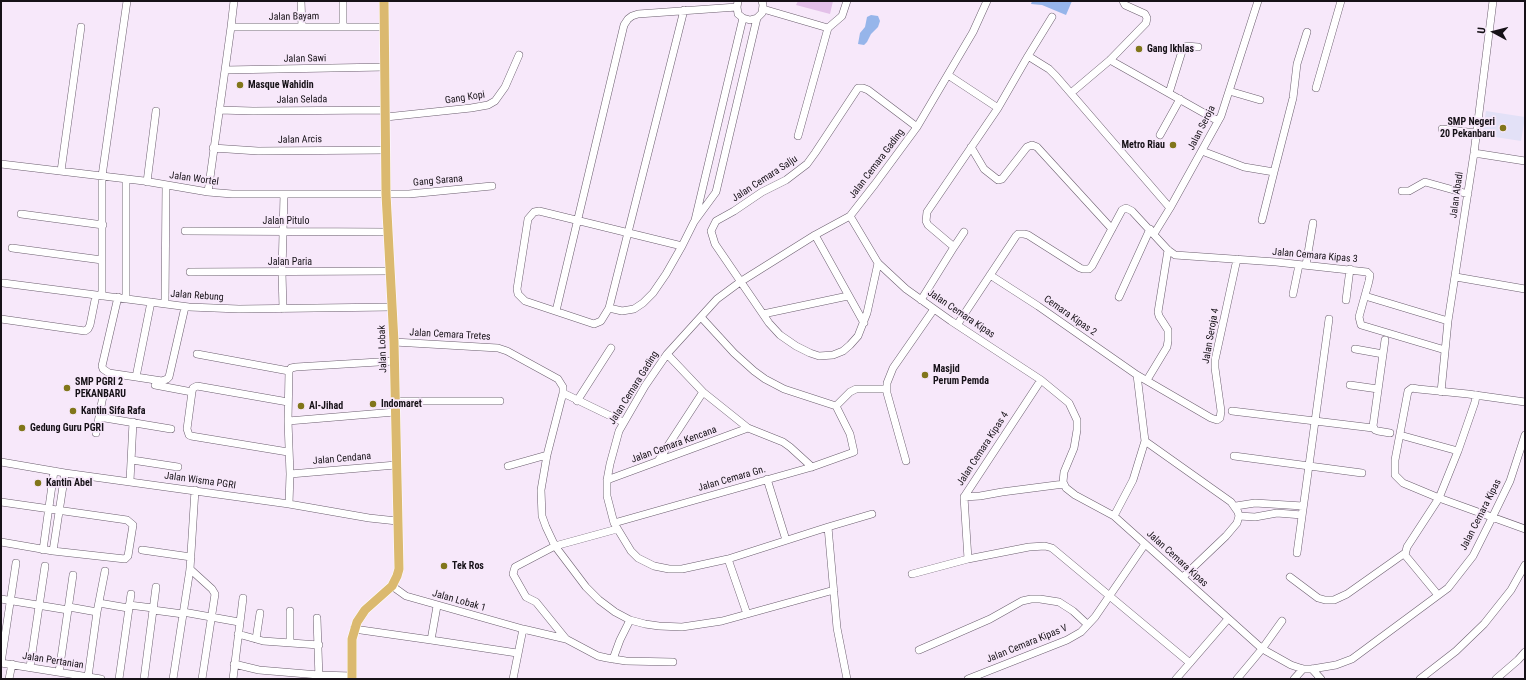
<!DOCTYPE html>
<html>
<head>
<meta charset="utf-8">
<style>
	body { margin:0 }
	#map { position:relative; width:1526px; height:680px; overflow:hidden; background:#f7e8fa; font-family:"Roboto Condensed",sans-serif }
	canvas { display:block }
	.frame { position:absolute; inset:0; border:2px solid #161117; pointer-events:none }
	.north { position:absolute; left:1474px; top:12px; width:40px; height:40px; -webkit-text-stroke:3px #f7e8fa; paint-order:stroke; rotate:277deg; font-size:11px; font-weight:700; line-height:16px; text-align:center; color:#161117 }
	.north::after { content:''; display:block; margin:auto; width:14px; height:18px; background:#161117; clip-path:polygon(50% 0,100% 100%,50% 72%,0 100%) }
</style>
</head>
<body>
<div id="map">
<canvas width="1526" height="680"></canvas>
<div class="frame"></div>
<div class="north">U</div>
</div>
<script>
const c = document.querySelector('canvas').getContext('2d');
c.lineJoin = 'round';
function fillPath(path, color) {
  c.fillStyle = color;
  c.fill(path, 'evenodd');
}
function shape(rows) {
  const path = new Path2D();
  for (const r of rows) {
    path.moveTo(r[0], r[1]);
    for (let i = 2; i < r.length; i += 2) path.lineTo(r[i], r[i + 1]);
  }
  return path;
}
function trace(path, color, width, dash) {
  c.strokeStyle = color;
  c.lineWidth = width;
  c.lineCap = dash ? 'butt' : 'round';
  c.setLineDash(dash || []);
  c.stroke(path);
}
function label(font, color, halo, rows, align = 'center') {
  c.font = font + ' "Roboto Condensed",sans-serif';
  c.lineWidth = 3.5;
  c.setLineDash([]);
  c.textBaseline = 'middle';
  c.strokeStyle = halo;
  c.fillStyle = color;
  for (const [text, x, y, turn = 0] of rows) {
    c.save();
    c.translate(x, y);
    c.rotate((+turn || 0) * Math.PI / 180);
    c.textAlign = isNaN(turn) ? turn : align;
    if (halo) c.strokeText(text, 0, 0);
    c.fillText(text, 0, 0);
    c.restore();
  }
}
fillPath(shape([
	[1486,111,1525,117,1521,141,1482,135]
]), '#e3e1f7');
fillPath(shape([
	[798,1,833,1,830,14,796,5]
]), '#e3c0e9');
fillPath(shape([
	[1032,1,1072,1,1066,15,1042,5,1031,4],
	[871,15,878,16,880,21,878,27,871,34,867,42,864,45,858,44,860,33,865,27,867,17]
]), '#96b5ea');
const minor = shape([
	[234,1,231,27,384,27],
	[301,1,302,27],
	[343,1,343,26],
	[738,1,737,7,738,14,743,18,750,20,757,18,762,13,763,5,762,1],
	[763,9,828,28,798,136],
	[828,28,842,16,847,1],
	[1028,56,1049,69,1056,76,1170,208],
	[1110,60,1218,121],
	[225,70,385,67],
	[948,75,998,108],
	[1316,88,1341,1],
	[1229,91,1260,100],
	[1071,93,1110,60,1146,23,1147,18,1145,14,1125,5,1123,1],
	[1169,93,1183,48,1186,46,1198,47],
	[219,110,253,111,386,110],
	[386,117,471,108,488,105,495,101,505,87,519,55],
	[1442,129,1476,133],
	[1160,135,1180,99],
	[971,147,984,169,998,180,1002,179,1027,147,1032,145,1037,147,1112,229],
	[213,148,258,151,386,150],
	[1202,151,1244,167,1274,172,1262,220],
	[1474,153,1525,161],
	[1,164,144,181,208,192,232,194,409,194,492,186],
	[61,171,81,27],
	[1274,172,1293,98,1297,64,1307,32],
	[147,182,156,111],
	[1402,191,1409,191,1425,182,1468,194],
	[208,192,231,27],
	[21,214,103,225],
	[850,216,878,263,906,289,951,321,1041,380,1069,403,1077,420,1077,430,1074,448,1064,472,1063,482,1066,488,1075,495,1114,516,1259,646,1266,651,1291,665,1303,669,1312,669,1336,665,1352,659,1448,588,1473,556,1492,518,1510,481,1525,435],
	[695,220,743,18],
	[185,231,388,232],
	[1154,234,1170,208,1221,116,1258,1],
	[815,235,864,323],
	[682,246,539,211,534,212,528,219,517,289,518,294,525,301,594,324,601,321,609,308,622,311,634,309,643,303,653,293,666,274,682,246,694,222,716,192,757,18],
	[954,247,964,232],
	[12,248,102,260],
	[878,263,867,313,858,336,850,345,843,351,833,355,819,356,810,353,796,346,780,335,769,323,715,244,711,231,716,221,734,211,762,192,786,180,807,164,815,153,858,88,863,88,868,90,917,127],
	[1306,265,1313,223],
	[190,272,390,271],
	[990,275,1038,306,1137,375,1211,418,1217,420,1220,418,1221,411,1215,368,1215,360,1237,259],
	[1456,277,1525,289],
	[3,283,189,307,239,309,392,307],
	[1293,294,1299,265],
	[102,296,102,176,127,1],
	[1365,296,1448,321],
	[118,297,102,366,103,369,109,373,136,377,151,302],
	[1119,297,1150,229],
	[126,299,126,179],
	[921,300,954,247,928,225,926,221,927,212,998,108,1028,56,1052,17],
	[1346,300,1350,269],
	[165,304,166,185],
	[609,308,684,10],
	[283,309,282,272,284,194],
	[556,311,624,25,628,19,632,16,638,14,737,7],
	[763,314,848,296],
	[1,319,85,331,88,329,90,325,96,295],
	[957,325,1016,236,1018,234,1024,234,1028,235,1080,268,1083,269,1089,269,1092,266,1122,210,1126,208,1132,211,1168,250,1175,255,1276,262,1367,272,1370,275,1369,281,1359,317,1361,325,1445,350],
	[1385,340,1373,426,1375,430,1378,431,1390,433],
	[394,342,498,348,507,351,558,379,563,387,563,393,547,455,541,490,542,516,546,527,555,546,586,587,599,600,615,612,630,620,645,624,659,626,682,627,722,621,834,590],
	[1355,349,1383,354],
	[197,354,289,371],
	[667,354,703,392,748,428,783,442,790,447,812,467],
	[136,377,162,381,167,379,169,377,185,307],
	[1147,380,1167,347,1168,341,1168,330,1159,316,1158,312,1168,250],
	[155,385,192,392],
	[1350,385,1378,389],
	[1441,392,1448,321,1474,153,1493,1],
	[563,393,623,422],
	[1476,395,1475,402,1458,451,1439,498,1525,529],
	[396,401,500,401],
	[577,401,611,348],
	[288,402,197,386,193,388,192,392,187,429,189,435,191,436,288,452],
	[836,406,850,392,856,389,887,389],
	[1232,411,1373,428],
	[99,417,171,429],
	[288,421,395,412],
	[96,433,103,396],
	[1400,435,1458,451],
	[1145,441,1231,502,1238,512,1239,516,1237,523,1226,536,1183,577],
	[1234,456,1362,473],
	[132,460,178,467],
	[658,461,703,392],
	[906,461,887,393,887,383,893,368,934,309],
	[1,462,65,473,289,504,369,518,397,521],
	[508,466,547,455],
	[290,474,396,465],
	[767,479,786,540],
	[607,480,748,428],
	[130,481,133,422],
	[964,497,980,496,1002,492,1064,484],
	[1,502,127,520,133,525,128,556,125,559,53,551,1,542],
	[289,504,290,474,288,421,289,371,291,368,296,367,395,361],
	[1236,506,1255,503,1303,506],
	[1114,516,1133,480,1145,441,1137,375],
	[1239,516,1255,517,1277,513,1302,515],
	[614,523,812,467,854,452,850,434,836,406,784,389,765,379,754,371,734,353,701,317],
	[828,527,872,514],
	[617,529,555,546,515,567,513,574,526,597,536,602,566,639,598,656,607,658,626,661,673,662],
	[43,550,54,471],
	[142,550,191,557],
	[53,551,65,473],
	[1297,553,1329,319],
	[728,559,747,614],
	[968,559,964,497,1041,380],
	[190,569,212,589,215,594,202,679],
	[912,574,968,559,1029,547,1045,546,1052,548,1190,663],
	[1290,577,1318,598,1325,600,1334,600,1347,594,1405,553],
	[392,586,406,596,523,629,513,679],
	[1438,595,1405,555,1407,547,1439,498,1403,483,1395,475,1395,460,1408,391,1412,388,1418,389,1468,394,1525,402],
	[1,599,68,610],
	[99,603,128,608],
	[129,605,153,608],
	[69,607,97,612],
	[153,610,183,614],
	[183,612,239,622],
	[317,618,319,679],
	[354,629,431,640,437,606],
	[523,629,566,639],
	[238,634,263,641,319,645],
	[256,639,260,613],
	[431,640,517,653],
	[290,643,290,611],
	[919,650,990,619,1022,601,1031,599,1040,599,1059,602,1073,611,1087,624],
	[613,659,620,640,630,620],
	[1,663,101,679],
	[1,663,16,563],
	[234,664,259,670,319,675,352,676],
	[30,667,45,566],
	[1312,669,1321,679],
	[59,672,73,575],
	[88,677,97,612,105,571],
	[9,679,12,664],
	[119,679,131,594],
	[144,679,156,587],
	[173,679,190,569,195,490],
	[233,679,243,598],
	[847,679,837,628,828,527,728,559,682,569,669,569,654,566,638,558,631,551,614,523,607,496,607,480,610,464,619,431,645,386,667,354,717,299,740,282,815,235,850,216,875,184,917,127,973,32,987,1],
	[968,679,1067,640,1081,632,1095,617,1145,544],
	[1176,679,1228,619],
	[1237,679,1262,649,1282,621],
	[1294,679,1303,669],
	[1420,679,1456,651,1484,624,1511,590,1525,565],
	[1496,679,1518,660,1525,652]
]);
const major = shape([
	[352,679,352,639,357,622,365,610,392,586,397,576,399,569,394,342,386,194,384,1]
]);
trace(minor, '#6b5e6e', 8);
trace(major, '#fff', 10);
trace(minor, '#fff', 7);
trace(major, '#dbb96f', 9);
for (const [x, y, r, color] of [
	[1139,49,4,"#81761a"],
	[240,85,4,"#81761a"],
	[1503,128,4,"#81761a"],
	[1173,145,4,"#81761a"],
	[925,375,4,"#81761a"],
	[67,388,4,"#81761a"],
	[373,404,4,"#81761a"],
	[301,406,4,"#81761a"],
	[73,411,4,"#81761a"],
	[22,428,4,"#81761a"],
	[38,483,4,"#81761a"],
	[444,566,4,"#81761a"]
]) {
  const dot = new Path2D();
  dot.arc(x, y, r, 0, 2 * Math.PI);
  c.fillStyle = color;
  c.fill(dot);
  trace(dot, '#f7e8fa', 1.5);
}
label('10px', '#161117', '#f7e8fa', [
	["Jalan Bayam",294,17,-1],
	["Jalan Sawi",305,59,-1],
	["Gang Kopi",465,98,-9],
	["Jalan Selada",302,100,-1],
	["Jalan Seroja",1202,128,-63],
	["Jalan Arcis",300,140,-1],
	["Jalan Cemara Gading",877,164,-53],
	["Jalan Wortel",194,179,8],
	["Jalan Cemara Salju",765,179,-33],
	["Gang Sarana",438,181,-5],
	["Jalan Abadi",1457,195,-82],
	["Jalan Pitulo",286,221],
	["Jalan Cemara Kipas 3",1315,256,5],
	["Jalan Paria",290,262],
	["Jalan Rebung",197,296,4],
	["Jalan Cemara Kipas",961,314,34],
	["Cemara Kipas 2",1070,316,35],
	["Jalan Cemara Tretes",450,335,3],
	["Jalan Seroja 4",1211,336,-80],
	["Jalan Lobak",383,349,-92],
	["Jalan Cemara Gading",634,388,-58],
	["Jalan Cemara Kencana",674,445,-20],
	["Jalan Cemara Kipas 4",983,449,-57],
	["Jalan Cendana",342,459,-5],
	["Jalan Cemara Gn.",732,479,-16],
	["Jalan Wisma PGRI",200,481,8],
	["Jalan Cemara Kipas",1481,515,-63],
	["Jalan Cemara Kipas",1177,559,42],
	["Jalan Lobak 1",459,601,16],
	["Jalan Cemara Kipas V",1027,644,-22],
	["Jalan Pertanian",53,661,9]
]);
label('bold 10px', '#161117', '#f7e8fa', [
	["Gang Ikhlas",1147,49],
	["Masque Wahidin",248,85],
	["SMP Negeri",1495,122,"right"],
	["20 Pekanbaru",1495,134,"right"],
	["Metro Riau",1165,145,"right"],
	["Masjid",933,369],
	["Perum Pemda",933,381],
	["SMP PGRI 2",75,382],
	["PEKANBARU",75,394],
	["Indomaret",381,404],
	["Al-Jihad",309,406],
	["Kantin Sifa Rafa",81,411],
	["Gedung Guru PGRI",30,428],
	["Kantin Abel",46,483],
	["Tek Ros",452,566]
], 'left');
</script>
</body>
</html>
